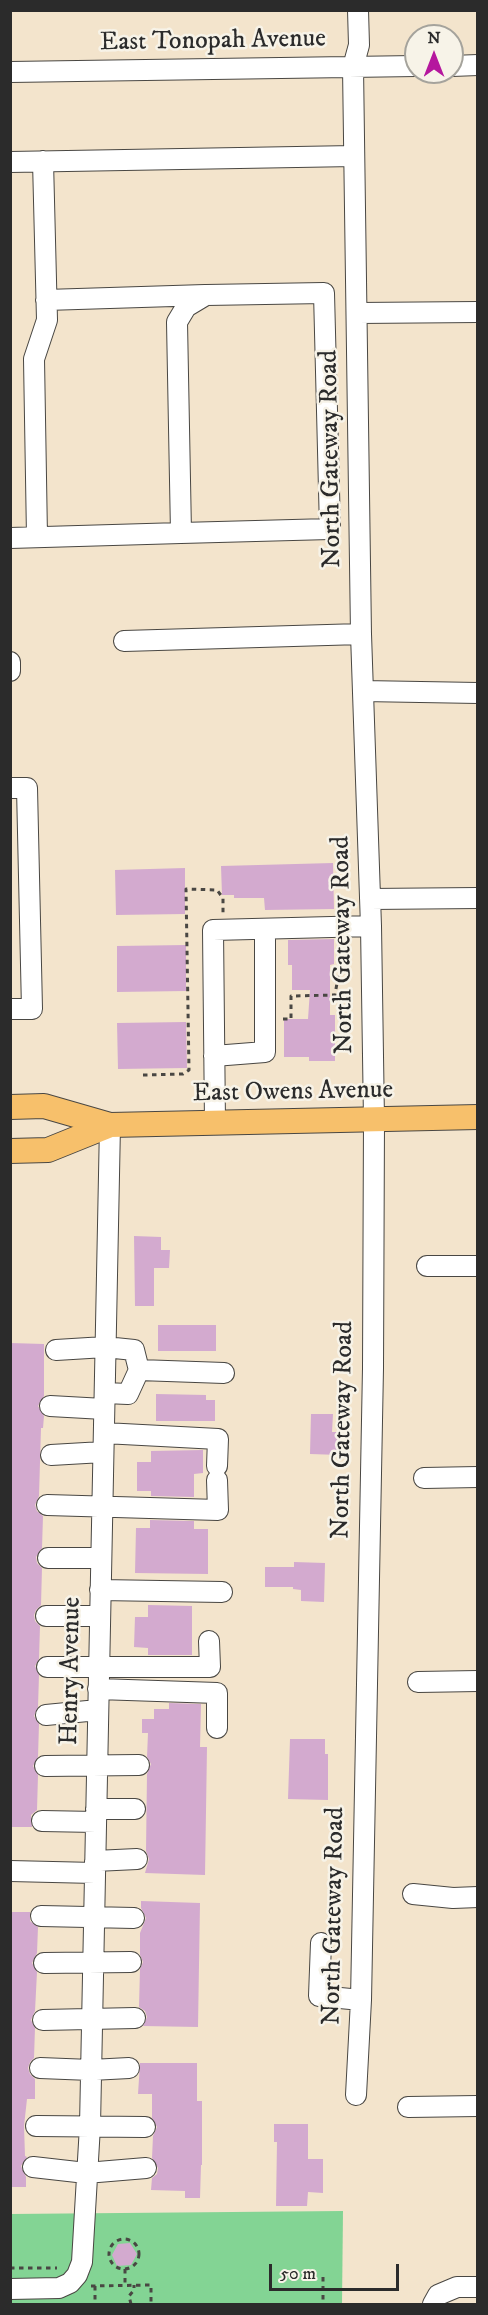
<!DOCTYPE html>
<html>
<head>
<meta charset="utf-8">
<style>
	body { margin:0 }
	#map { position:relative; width:488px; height:2315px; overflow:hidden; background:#f3e4cc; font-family:"IM FELL DW Pica",serif }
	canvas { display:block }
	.frame { position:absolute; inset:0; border:12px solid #2b2b2b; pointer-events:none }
	.north { position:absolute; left:404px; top:24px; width:60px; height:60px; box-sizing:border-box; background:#f7f3e8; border:2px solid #a5a39c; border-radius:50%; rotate:0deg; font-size:16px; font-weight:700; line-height:24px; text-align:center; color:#2b2b2b }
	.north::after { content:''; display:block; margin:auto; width:21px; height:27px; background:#b5179e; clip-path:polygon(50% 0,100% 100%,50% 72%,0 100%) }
	.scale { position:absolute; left:269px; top:2264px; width:130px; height:27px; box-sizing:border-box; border:3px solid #2b2b2b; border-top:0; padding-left:8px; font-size:18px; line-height:21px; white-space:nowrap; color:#2b2b2b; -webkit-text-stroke:4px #f7f3e8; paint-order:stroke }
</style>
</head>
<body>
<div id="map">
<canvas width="488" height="2315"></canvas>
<div class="frame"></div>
<div class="north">N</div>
<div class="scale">50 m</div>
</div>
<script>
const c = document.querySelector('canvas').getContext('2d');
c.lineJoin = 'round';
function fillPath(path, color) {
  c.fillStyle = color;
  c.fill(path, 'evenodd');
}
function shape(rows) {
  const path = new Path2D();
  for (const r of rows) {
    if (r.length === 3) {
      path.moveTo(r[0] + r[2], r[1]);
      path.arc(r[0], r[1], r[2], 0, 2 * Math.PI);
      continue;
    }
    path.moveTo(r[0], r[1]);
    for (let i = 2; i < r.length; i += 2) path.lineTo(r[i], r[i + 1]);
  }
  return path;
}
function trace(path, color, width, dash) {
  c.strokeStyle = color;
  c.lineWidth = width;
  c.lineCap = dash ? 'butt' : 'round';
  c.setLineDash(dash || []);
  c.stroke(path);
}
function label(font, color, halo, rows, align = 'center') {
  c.font = font + ' "IM FELL DW Pica",serif';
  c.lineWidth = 5;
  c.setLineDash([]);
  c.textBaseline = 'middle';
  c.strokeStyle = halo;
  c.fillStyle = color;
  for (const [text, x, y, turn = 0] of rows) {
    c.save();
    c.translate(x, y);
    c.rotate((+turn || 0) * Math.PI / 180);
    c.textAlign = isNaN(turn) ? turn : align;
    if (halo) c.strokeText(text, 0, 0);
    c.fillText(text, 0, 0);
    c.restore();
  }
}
fillPath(shape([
	[343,2211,342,2304,11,2304,10,2214]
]), '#83d494');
fillPath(shape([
	[333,863,334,909,265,910,264,898,234,898,234,895,222,895,221,866],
	[185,868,185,914,116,915,115,870],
	[334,939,334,964,330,965,330,1015,335,1015,335,1061,309,1061,309,1057,284,1057,284,1019,308,1019,310,990,292,990,292,965,288,965,288,940],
	[186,945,186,991,117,992,117,946],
	[186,1022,187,1068,118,1069,117,1023],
	[134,1236,161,1237,161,1250,170,1250,169,1268,154,1268,154,1306,135,1306],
	[158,1325,216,1325,216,1351,158,1351],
	[10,1343,44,1344,44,1396,38,1406,44,1416,43,1428,41,1428,39,1496,35,1505,37,1511,43,1516,42,1548,36,1557,37,1563,42,1568,41,1605,36,1610,34,1615,35,1621,40,1626,39,1659,35,1666,39,1675,38,1707,34,1716,39,1724,38,1757,33,1766,38,1775,37,1810,31,1815,32,1827,10,1827],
	[156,1394,206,1395,206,1400,215,1400,215,1421,156,1421],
	[311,1414,333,1414,332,1432,340,1432,340,1455,310,1454],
	[203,1450,203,1473,194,1474,194,1497,151,1496,151,1491,137,1491,137,1462,151,1462,151,1451],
	[150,1520,194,1521,194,1529,208,1529,208,1574,135,1573,136,1528,150,1528],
	[294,1562,325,1563,324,1602,301,1601,301,1590,293,1589,293,1587,265,1587,265,1567,294,1567],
	[148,1605,192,1606,192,1655,148,1655,148,1648,134,1647,135,1617,148,1617],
	[169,1703,201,1704,200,1747,207,1747,205,1875,145,1873,149,1859,146,1851,147,1774,151,1764,147,1757,148,1733,142,1733,142,1719,154,1719,154,1709,169,1709],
	[290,1739,325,1739,325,1754,328,1754,328,1800,288,1799],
	[141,1901,200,1903,198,2027,143,2026,147,2017,145,2011,139,2007,140,1969,143,1962,140,1955,140,1933,146,1918,141,1908],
	[10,1912,30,1912,30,1921,38,1927,37,1953,32,1963,37,1972,35,2011,31,2020,35,2028,34,2058,30,2062,28,2068,30,2074,35,2079,35,2099,27,2099,24,2126,25,2156,27,2157,21,2166,26,2177,26,2187,10,2187],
	[140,2063,197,2063,197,2101,202,2101,202,2165,201,2165,200,2198,185,2198,185,2191,151,2190,152,2178,157,2174,158,2168,152,2158,153,2136,157,2127,152,2118,152,2094,138,2094],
	[274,2124,308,2124,308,2159,323,2159,323,2193,308,2192,307,2206,276,2206,277,2142,274,2142],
	[130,2243,137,2254,131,2265,117,2266,112,2255,118,2244]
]), '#d3aacf');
const minor = shape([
	[452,66,478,65],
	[10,72,416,66],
	[10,162,354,156],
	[46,300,205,295],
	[358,313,478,312],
	[37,537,34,359,47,320,43,161],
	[10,538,181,533,330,529,324,293,206,295,186,307,177,322,181,533],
	[124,641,361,634],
	[10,662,10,671],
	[363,691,478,693],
	[10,788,27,788,32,1009,10,1009],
	[370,899,478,898],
	[214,1056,265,1052,265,929],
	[215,1123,213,930,371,926],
	[427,1266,478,1266],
	[56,1350,105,1347,134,1350,139,1370,128,1394,105,1393],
	[139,1370,224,1373],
	[50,1406,104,1409],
	[104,1433,218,1439,217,1466],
	[51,1455,103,1452],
	[424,1478,478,1477],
	[47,1505,218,1510,217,1480],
	[48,1558,101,1558],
	[100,1590,222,1592],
	[46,1616,100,1616],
	[47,1667,210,1667,209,1641],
	[418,1682,478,1681],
	[98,1689,217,1693,217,1728],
	[46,1715,98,1710],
	[45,1766,139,1765],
	[96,1809,135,1809],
	[42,1821,96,1822],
	[95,1861,137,1859],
	[10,1871,95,1873],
	[413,1894,453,1898,478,1897],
	[41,1916,134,1918],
	[321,1943,319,1996,361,2000],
	[44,1963,131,1962],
	[43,2020,135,2018],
	[40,2068,91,2070,129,2068],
	[356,2095,361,2000,373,1368,374,1120,371,926,361,634,353,67,359,45,358,10],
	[408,2107,478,2106],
	[36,2126,145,2127],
	[33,2167,86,2173,146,2168],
	[10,2289,59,2288,70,2283,77,2275,82,2262,90,2126,110,1125],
	[433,2304,438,2295,457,2287,478,2287]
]);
const major = shape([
	[10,1107,44,1106,110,1125,478,1117],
	[10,1151,48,1150,110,1125]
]);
trace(minor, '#494743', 22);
trace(major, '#494743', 26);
trace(shape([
	[283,1019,291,1019,291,996,335,995,338,977,339,945],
	[143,1075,183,1074,189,1070,186,889,217,890,223,898,223,913],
	[124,2254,15],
	[10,2268,57,2268],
	[125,2269,125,2285],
	[323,2277,323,2304],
	[91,2286,151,2285,151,2304],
	[95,2286,95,2304],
	[131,2304,129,2296,134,2290,134,2285]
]), '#494743', 3, [4.5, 4.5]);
trace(minor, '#fff', 20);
trace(major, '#f7c06b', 24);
label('26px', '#2b2b2b', '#f7f3e8', [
	["East Tonopah Avenue",213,42,-1],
	["North Gateway Road",332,459,-91],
	["North Gateway Road",344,945,-91],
	["East Owens Avenue",293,1093,-1],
	["North Gateway Road",344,1430,-89],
	["Henry Avenue",72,1671,-89],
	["North Gateway Road",335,1916,-89]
]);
</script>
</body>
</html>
